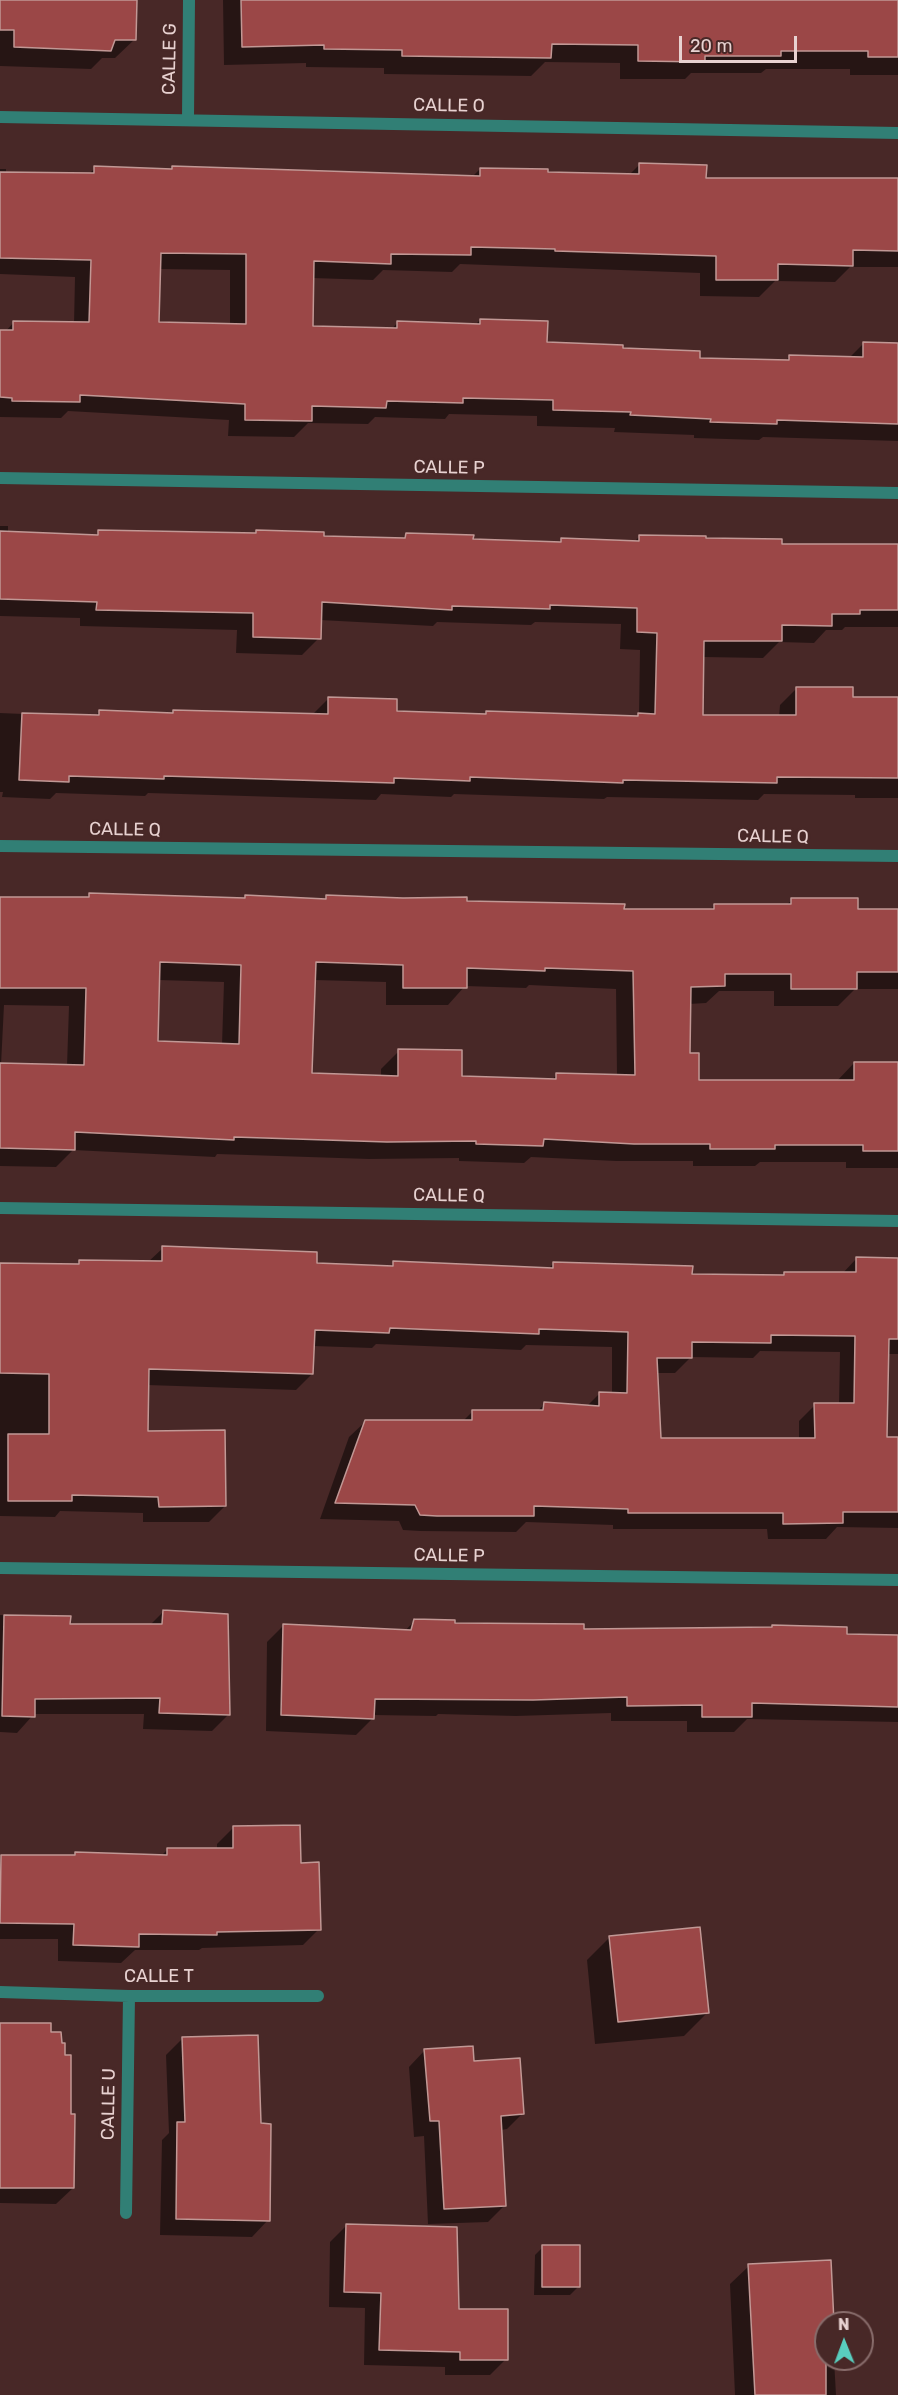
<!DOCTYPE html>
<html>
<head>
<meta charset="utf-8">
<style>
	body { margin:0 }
	#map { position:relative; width:898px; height:2395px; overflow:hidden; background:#482827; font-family:Rubik,sans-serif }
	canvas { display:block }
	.north { position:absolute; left:814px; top:2311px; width:60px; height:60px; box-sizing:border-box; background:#482827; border:2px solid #886c6b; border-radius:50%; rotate:359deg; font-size:16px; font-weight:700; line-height:24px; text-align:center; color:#e8d2d1 }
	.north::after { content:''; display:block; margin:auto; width:21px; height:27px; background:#59cebf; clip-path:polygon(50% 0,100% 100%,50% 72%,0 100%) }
	.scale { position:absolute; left:679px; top:36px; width:118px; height:27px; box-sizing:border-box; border:3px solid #e8d2d1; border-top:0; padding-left:8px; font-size:18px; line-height:21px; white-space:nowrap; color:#e8d2d1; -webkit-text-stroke:4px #482827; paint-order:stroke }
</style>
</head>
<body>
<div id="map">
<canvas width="898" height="2395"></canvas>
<div class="north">N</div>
<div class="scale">20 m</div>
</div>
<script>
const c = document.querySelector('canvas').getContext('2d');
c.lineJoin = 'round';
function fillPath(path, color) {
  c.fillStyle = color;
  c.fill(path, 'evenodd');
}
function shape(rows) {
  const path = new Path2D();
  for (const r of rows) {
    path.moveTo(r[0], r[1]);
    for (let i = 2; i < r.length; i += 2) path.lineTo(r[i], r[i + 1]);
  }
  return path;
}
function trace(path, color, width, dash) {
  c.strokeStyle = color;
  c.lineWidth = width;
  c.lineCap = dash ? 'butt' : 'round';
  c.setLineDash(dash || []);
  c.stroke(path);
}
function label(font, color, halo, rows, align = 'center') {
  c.font = font + ' Rubik,sans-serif';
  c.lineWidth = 5;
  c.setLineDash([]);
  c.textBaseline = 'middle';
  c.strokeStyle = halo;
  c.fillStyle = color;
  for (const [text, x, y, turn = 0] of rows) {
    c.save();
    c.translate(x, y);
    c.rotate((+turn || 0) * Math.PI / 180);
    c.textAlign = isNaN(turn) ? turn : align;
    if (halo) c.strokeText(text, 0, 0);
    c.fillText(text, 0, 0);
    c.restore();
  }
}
fillPath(shape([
	[0,0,136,0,135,39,115,58,102,58,91,69,0,66],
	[223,0,898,0,898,75,850,75,850,69,766,69,761,73,691,73,685,79,620,79,620,63,545,62,531,76,384,74,384,68,306,67,306,63,224,65],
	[640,164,705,179,869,180,872,178,898,178,898,267,850,267,835,282,775,281,759,297,700,296,700,273,460,264,452,272,383,270,373,280,312,278,312,328,391,330,397,323,475,325,480,320,546,343,699,359,784,362,790,356,849,358,864,343,898,344,898,441,763,437,759,440,694,438,694,435,614,432,615,428,537,426,537,416,449,414,445,419,375,417,368,424,308,423,294,437,228,436,229,420,68,411,61,418,0,417,0,331,5,332,14,322,74,324,75,277,0,274,0,169,6,169,6,174,88,175,95,168,169,170,172,167,472,177,480,169,629,175],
	[159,269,230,270,230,325,157,323],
	[0,526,8,526,8,533,94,537,99,532,253,535,256,532,322,537,401,540,406,534,472,540,557,544,562,539,634,542,639,537,781,545,898,543,898,627,845,627,842,630,826,630,814,643,779,642,763,658,703,657,702,716,779,717,780,705,797,688,852,699,898,699,898,798,855,798,855,795,764,794,758,800,607,797,604,799,454,794,451,797,381,794,376,800,148,793,145,796,56,793,50,799,2,797,3,792,0,792,0,713,94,717,99,712,171,714,174,712,312,715,329,698,395,712,484,715,487,713,636,718,639,715,640,650,620,649,621,624,535,622,531,625,437,622,433,626,320,620,319,638,302,655,236,653,237,630,80,626,80,618,0,616],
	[89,895,243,900,246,897,323,900,326,897,623,910,709,911,714,906,785,906,792,900,856,910,898,910,898,989,855,989,838,1006,774,1006,774,991,719,991,706,1003,689,1004,688,1055,697,1081,836,1082,854,1063,898,1064,898,1168,846,1168,846,1162,760,1162,755,1166,693,1166,693,1161,616,1161,531,1157,524,1163,459,1161,459,1158,369,1159,217,1154,215,1157,73,1150,56,1167,0,1166,0,899,86,898],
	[158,980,224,982,222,1045,156,1042],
	[314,980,386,982,386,1005,448,1005,465,986,526,988,529,985,616,989,617,1076,557,1074,551,1081,461,1078,399,1051,381,1069,381,1077,311,1074],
	[4,1005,69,1006,67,1066,1,1065],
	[163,1248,315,1265,389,1268,394,1262,548,1269,553,1264,691,1275,782,1276,785,1273,842,1274,856,1259,898,1259,898,1354,887,1354,886,1439,898,1439,898,1528,837,1527,826,1539,768,1539,767,1529,613,1529,613,1525,526,1522,516,1532,420,1531,403,1530,399,1521,320,1519,349,1437,366,1421,463,1421,473,1411,537,1412,545,1403,586,1407,600,1393,612,1394,612,1347,526,1345,521,1350,376,1344,372,1348,313,1346,312,1374,296,1390,147,1385,146,1433,225,1506,209,1522,143,1522,143,1513,60,1511,55,1517,0,1516,0,1264,76,1265,80,1261,148,1262],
	[760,1351,840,1352,839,1405,815,1405,799,1421,799,1439,659,1440,656,1373,675,1373,691,1357,753,1358],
	[163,1612,229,1714,212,1731,143,1729,144,1714,34,1714,17,1733,0,1732,0,1615,69,1618,69,1626,149,1626],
	[415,1620,582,1631,898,1637,898,1722,747,1719,734,1732,687,1732,687,1721,611,1721,611,1713,516,1716,438,1714,436,1716,373,1715,373,1718,356,1735,266,1731,267,1642,284,1625,405,1631],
	[233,1828,300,1864,319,1929,303,1945,202,1948,199,1950,135,1950,121,1963,58,1961,58,1939,0,1939,0,1856,73,1857,76,1854,161,1856,168,1849,217,1849,217,1844],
	[610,1937,707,2013,684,2036,595,2044,587,1960],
	[0,2024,69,2115,73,2188,56,2204,0,2203],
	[182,2039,260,2125,268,2220,252,2237,160,2235,162,2140,169,2133,166,2055],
	[425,2050,473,2063,523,2113,507,2129,501,2130,504,2206,488,2222,428,2224,424,2136,414,2137,409,2067],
	[346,2226,457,2310,506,2359,490,2375,445,2375,445,2367,364,2365,365,2308,329,2307,330,2242],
	[543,2247,578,2287,570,2295,534,2295,535,2255],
	[749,2266,832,2323,826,2323,826,2359,834,2359,836,2395,735,2395,730,2284]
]), '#0007');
const building = shape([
	[0,0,137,0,136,40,115,40,111,51,14,47,14,30,0,30,0,0],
	[241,0,898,0,898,57,868,57,868,51,781,51,781,56,705,56,705,62,638,61,638,45,552,44,551,58,402,56,402,50,324,49,324,45,242,47,241,0],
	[639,163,707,165,706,178,898,178,898,251,853,250,853,266,778,264,778,280,716,280,716,256,555,251,555,249,471,247,471,255,391,254,391,264,314,261,313,326,397,328,397,321,480,324,480,319,548,321,547,342,623,345,623,348,700,351,700,358,789,360,789,355,863,357,863,342,898,343,898,424,777,420,777,424,710,422,711,419,630,415,631,412,553,410,553,400,463,398,463,403,387,401,386,408,312,406,312,421,245,420,245,404,80,395,80,402,12,401,12,398,0,397,0,330,13,330,13,321,89,322,91,260,0,258,0,172,94,173,94,166,172,169,172,166,480,176,480,168,548,169,548,172,639,174,639,163],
	[161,253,246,254,246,324,159,322,161,253],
	[98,530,256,533,256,530,324,532,324,536,405,538,406,533,474,535,473,539,561,542,561,538,639,541,639,535,706,536,706,538,782,539,782,544,898,544,898,610,860,610,860,614,832,614,832,626,782,625,782,641,704,641,703,715,796,715,796,687,853,687,853,697,898,697,898,778,777,777,777,783,623,780,623,783,470,777,470,781,394,778,394,783,164,776,164,779,69,776,69,782,19,780,22,713,99,715,99,710,173,713,173,710,328,714,328,697,397,699,397,711,486,714,486,711,638,716,638,713,655,714,657,633,637,632,637,608,550,605,550,609,452,606,452,610,322,602,321,639,253,637,253,613,96,610,97,602,0,599,0,531,98,535,98,530],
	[89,893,245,898,245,895,326,899,326,895,403,898,467,897,467,901,625,904,624,909,714,909,714,904,791,904,791,898,858,898,858,909,898,909,898,972,857,972,857,989,791,989,791,974,725,974,725,986,691,987,690,1053,699,1053,699,1080,854,1080,854,1062,898,1062,898,1151,863,1151,863,1145,775,1145,775,1149,710,1149,710,1144,634,1144,544,1139,543,1146,476,1144,476,1141,387,1142,234,1137,234,1140,75,1132,75,1150,0,1148,0,1063,84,1065,86,988,0,988,0,897,89,897,89,893],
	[160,962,241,965,239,1044,158,1041,160,962],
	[316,962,403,965,403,988,467,988,467,968,545,971,545,968,633,971,635,1075,556,1073,556,1079,462,1076,462,1050,398,1049,398,1076,312,1073,316,962],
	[162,1246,317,1252,317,1263,393,1266,393,1261,553,1268,553,1262,693,1266,692,1274,784,1275,784,1272,856,1272,856,1257,898,1258,898,1339,889,1339,887,1437,898,1437,898,1512,843,1512,843,1523,783,1524,783,1513,628,1513,628,1509,534,1506,534,1516,437,1516,420,1515,415,1505,335,1503,365,1420,472,1420,472,1410,543,1410,544,1402,599,1406,599,1392,627,1393,628,1332,539,1329,539,1334,390,1328,389,1333,315,1330,313,1374,149,1369,148,1431,225,1430,226,1506,159,1507,158,1497,72,1495,72,1501,8,1501,8,1434,49,1434,49,1374,0,1373,0,1263,79,1264,79,1260,162,1261,162,1246],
	[771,1335,855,1336,854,1403,814,1403,815,1438,661,1438,657,1358,692,1358,692,1342,771,1343,771,1335],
	[163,1610,228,1614,230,1715,159,1713,160,1698,35,1699,35,1717,2,1716,4,1615,71,1616,70,1624,162,1624,163,1610],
	[414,1619,455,1620,455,1623,584,1624,584,1629,772,1627,772,1625,847,1627,847,1634,898,1635,898,1707,752,1703,752,1717,702,1717,702,1705,627,1706,627,1697,533,1700,375,1699,374,1719,281,1715,283,1624,411,1630,414,1619],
	[300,1825,301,1863,319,1862,321,1930,217,1932,217,1935,139,1934,139,1947,73,1945,74,1924,0,1923,1,1855,75,1855,75,1852,167,1855,167,1848,233,1848,233,1826,300,1825],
	[700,1927,709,2013,618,2022,609,1936,700,1927],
	[0,2023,51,2023,51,2032,61,2032,62,2043,65,2043,65,2055,71,2055,71,2114,75,2114,74,2188,0,2188,0,2023],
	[258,2035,261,2123,271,2124,270,2221,176,2219,177,2122,185,2122,182,2037,258,2035],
	[473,2046,474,2061,520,2058,524,2114,501,2116,506,2206,444,2209,439,2121,430,2121,424,2049,473,2046],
	[346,2224,457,2227,459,2309,508,2309,508,2360,460,2360,460,2352,379,2350,381,2293,344,2292,346,2224],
	[542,2245,580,2245,580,2287,542,2287,542,2245],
	[831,2260,834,2323,826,2323,826,2395,755,2395,748,2264,831,2260]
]);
fillPath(building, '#9b4747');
trace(building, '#c19895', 1.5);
trace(shape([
	[0,117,898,133],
	[188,119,189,0],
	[0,478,898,493],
	[0,846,898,856],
	[0,1208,898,1221],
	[0,1568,898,1580],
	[0,1992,129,1996,318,1996],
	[126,2213,129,1996]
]), '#317f75', 12);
label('18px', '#e8d2d1', '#482827', [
	["CALLE G",170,59,-89],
	["CALLE O",449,106,1],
	["CALLE P",449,468,1],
	["CALLE Q",125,830,1],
	["CALLE Q",773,837,1],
	["CALLE Q",449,1196,1],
	["CALLE P",449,1556,1],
	["CALLE T",159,1977],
	["CALLE U",109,2104,-89]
]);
</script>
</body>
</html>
